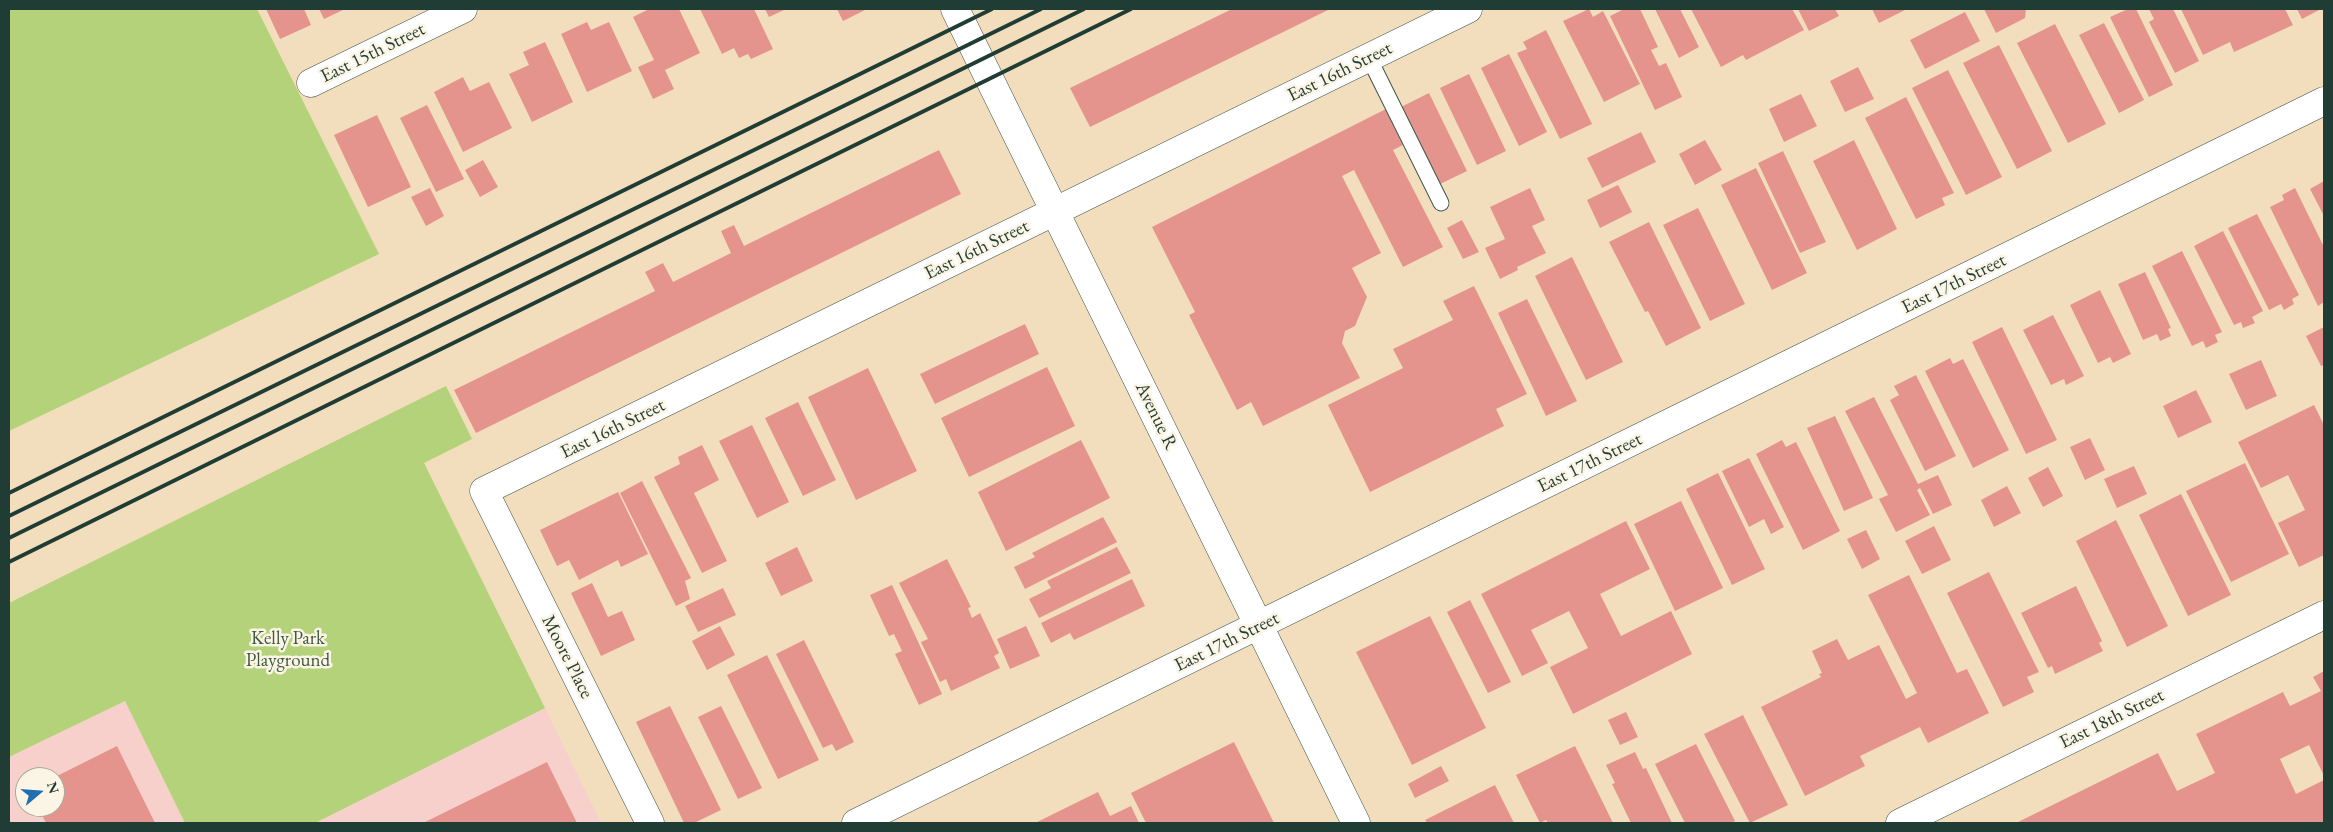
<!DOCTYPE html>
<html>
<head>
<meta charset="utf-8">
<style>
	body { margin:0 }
	#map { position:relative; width:2333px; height:832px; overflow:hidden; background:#f2ddbd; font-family:"EB Garamond",serif }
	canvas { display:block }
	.frame { position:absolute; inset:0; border:10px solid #1f3d34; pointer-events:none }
	.north { position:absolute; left:15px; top:767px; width:50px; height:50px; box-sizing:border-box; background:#fcf5e5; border:1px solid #a4ab9e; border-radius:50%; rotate:72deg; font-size:14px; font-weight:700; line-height:20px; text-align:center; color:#1f3d34 }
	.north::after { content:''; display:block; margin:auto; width:18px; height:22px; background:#1f6fb2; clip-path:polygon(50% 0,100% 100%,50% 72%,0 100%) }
</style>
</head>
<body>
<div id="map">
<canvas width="2333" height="832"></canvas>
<div class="frame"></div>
<div class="north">N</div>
</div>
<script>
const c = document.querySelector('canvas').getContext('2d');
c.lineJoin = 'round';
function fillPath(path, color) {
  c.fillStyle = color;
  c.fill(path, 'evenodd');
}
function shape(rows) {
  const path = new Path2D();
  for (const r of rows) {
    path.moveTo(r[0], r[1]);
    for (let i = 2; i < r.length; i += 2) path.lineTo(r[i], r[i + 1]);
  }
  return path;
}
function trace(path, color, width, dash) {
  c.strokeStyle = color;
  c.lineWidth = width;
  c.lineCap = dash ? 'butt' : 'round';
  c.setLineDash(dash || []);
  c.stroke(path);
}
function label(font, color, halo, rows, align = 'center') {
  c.font = font + ' "EB Garamond",serif';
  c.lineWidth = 5;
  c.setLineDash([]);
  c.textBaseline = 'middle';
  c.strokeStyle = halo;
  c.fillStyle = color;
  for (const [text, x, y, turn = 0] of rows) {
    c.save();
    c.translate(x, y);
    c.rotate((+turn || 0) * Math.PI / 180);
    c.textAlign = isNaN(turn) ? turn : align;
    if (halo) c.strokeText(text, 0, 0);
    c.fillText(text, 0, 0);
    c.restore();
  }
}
fillPath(shape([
	[125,701,185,823,9,823,9,757],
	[25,777,55,777,55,807,25,807],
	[545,708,601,823,314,823,403,778]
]), '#f7d0cb');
fillPath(shape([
	[9,9,257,9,379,254,9,431],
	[446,386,472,439,424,463,545,708,315,823,185,823,125,701,9,757,9,603]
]), '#b3d279');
fillPath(shape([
	[266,9,304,9,311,25,280,39],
	[319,9,345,9,324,19],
	[649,9,679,9,700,53,665,70,674,89,653,99,638,67,654,60,633,17],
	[700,9,754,9,773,49,751,59,748,54,739,58,734,48,722,54],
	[765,9,786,9,769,17],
	[837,9,867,9,843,21],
	[1232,9,1330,9,1090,127,1070,88],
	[1589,9,1593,17,1603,11,1640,84,1604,102,1563,21],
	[1624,9,1640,9,1658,47,1651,50,1659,66,1666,63,1682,97,1655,110,1610,16],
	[1655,9,1680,9,1699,47,1679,58],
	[1691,9,1792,9,1804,30,1746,60,1743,55,1721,67],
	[1798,9,1835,9,1839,16,1809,31],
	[1872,9,1907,9,1879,23],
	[1984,9,2026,9,2025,18,1996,33],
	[2128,9,2136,9,2173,85,2149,97,2110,17],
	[2149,9,2173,9,2199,61,2175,73,2149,22,2154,19],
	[2181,9,2285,9,2293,25,2234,52,2230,42,2203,55],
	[2297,9,2321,9,2302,19],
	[1965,12,1980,41,1925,69,1910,40],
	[587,22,591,30,609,22,632,71,587,92,561,34],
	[2104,23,2144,100,2119,113,2079,35],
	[2055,24,2106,124,2068,143,2017,43],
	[1546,30,1592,124,1560,139,1517,53,1527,49,1523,42],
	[545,42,573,102,532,122,509,74,529,65,523,52],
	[1999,45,2052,151,2017,169,1963,63],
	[1509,54,1547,132,1519,146,1481,68],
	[1858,67,1874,99,1845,112,1830,81],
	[1948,70,2002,177,1966,195,1912,88],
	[1469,74,1506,151,1477,165,1440,88],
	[463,77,470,91,489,82,512,128,463,152,434,92],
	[1429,93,1467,171,1438,185,1399,108],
	[1801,94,1817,126,1784,142,1769,109],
	[1906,97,1954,193,1942,198,1945,205,1916,219,1865,118],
	[427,105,464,179,436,192,400,118],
	[1386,109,1403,145,1393,150,1443,247,1403,267,1354,170,1342,176,1381,253,1352,268,1367,297,1355,326,1345,331,1342,343,1360,378,1263,426,1251,402,1237,410,1189,315,1195,312,1152,227],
	[377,115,411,187,368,207,334,135],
	[1641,132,1656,162,1602,188,1587,158],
	[1705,140,1722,170,1695,185,1679,154],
	[1854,140,1897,229,1857,250,1813,161],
	[939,150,961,194,476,433,454,390,655,291,645,272,663,263,673,282,731,253,721,231,734,225,744,246],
	[1783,151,1826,242,1800,253,1758,163],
	[483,160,498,187,480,197,465,170],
	[1756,168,1807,273,1772,290,1721,185],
	[2324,181,2324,216,2310,189],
	[1618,185,1632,212,1600,228,1587,200],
	[430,188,444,216,426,226,411,197],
	[1530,188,1545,220,1532,226,1546,253,1517,267,1518,270,1500,279,1485,248,1505,239,1490,207],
	[2295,188,2324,247,2324,302,2318,306,2270,207,2284,200,2282,195],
	[1698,208,1745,304,1710,321,1663,225],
	[2257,214,2299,295,2292,299,2294,304,2284,310,2281,304,2269,310,2228,228],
	[1462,220,1479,252,1463,259,1447,228],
	[1649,222,1701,328,1666,346,1648,311,1645,312,1609,242],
	[2223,231,2263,311,2252,317,2255,323,2243,328,2241,322,2234,325,2194,246],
	[2182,251,2222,332,2215,335,2218,342,2206,348,2203,341,2192,346,2152,266],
	[1572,257,1623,362,1586,380,1535,276],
	[2145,272,2171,328,2168,329,2171,336,2160,341,2157,334,2143,340,2118,284],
	[1474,286,1527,394,1496,409,1504,426,1370,492,1328,405,1403,368,1393,349,1453,320,1443,301],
	[2100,290,2131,354,2113,363,2110,357,2098,363,2070,305],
	[1527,299,1577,401,1546,416,1498,313],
	[2053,315,2084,376,2066,385,2064,379,2051,385,2023,330],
	[1025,324,1039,354,935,404,920,374],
	[2002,327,2057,440,2026,454,1972,342],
	[2324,327,2324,365,2321,366,2306,336],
	[1950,358,1953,364,1963,359,2009,450,1973,468,1925,371],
	[2261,360,2277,396,2246,410,2229,374],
	[1047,367,1075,426,969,477,941,418],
	[868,368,917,471,856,500,808,397],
	[1916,375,1956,456,1925,471,1890,400,1899,395,1894,386],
	[2196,390,2212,422,2178,438,2163,406],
	[1874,397,1918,484,1938,475,1952,505,1933,514,1920,488,1917,490,1930,515,1896,532,1879,499,1888,495,1845,411],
	[798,402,836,480,803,496,765,418],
	[2314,405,2324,425,2324,555,2299,567,2278,523,2305,510,2288,475,2261,488,2238,442],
	[1835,416,1873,498,1844,511,1807,428],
	[752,425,789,502,757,518,719,441],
	[2090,438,2105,470,2085,480,2070,447],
	[1081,440,1110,498,1006,551,978,492],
	[1782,440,1786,447,1796,442,1840,531,1803,550,1756,454],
	[702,445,719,480,694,493,727,561,702,573,654,477,680,464,678,457],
	[1749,458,1784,527,1771,534,1764,519,1749,527,1722,471],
	[2245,463,2289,554,2231,582,2186,491],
	[2134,466,2147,494,2117,508,2104,479],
	[2048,467,2063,496,2043,507,2028,478],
	[1718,473,1765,569,1732,585,1686,489],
	[642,481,691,578,685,581,690,599,676,606,620,493],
	[2007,486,2021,513,1994,527,1981,500],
	[618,492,648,554,621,567,618,560,579,580,569,560,557,566,540,530],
	[2181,494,2231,595,2188,616,2139,515],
	[1681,501,1723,588,1675,611,1634,524],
	[1103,517,1117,542,1025,589,1014,567,1035,557,1032,553],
	[2116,520,2168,626,2127,647,2076,541],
	[1626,521,1650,569,1600,594,1621,636,1671,611,1692,654,1573,714,1550,667,1588,648,1569,611,1531,630,1548,663,1522,676,1481,594],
	[1934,526,1951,560,1922,574,1905,541],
	[1866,530,1880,559,1862,569,1847,539],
	[797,547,813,581,781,596,765,563],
	[1117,547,1131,573,1039,618,1029,599,1051,588,1047,581],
	[947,559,971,607,968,608,972,618,980,613,999,653,994,656,1000,668,951,691,946,679,940,682,921,642,928,639,899,583],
	[1989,572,2039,672,2027,677,2034,692,2003,707,1947,593],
	[1909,575,1957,673,1967,669,1989,713,1928,743,1920,727,1860,756,1865,766,1805,796,1761,707,1821,677,1819,674,1822,673,1812,651,1837,639,1848,660,1879,645,1906,699,1917,693,1868,595],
	[1132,579,1145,606,1074,640,1070,633,1051,643,1041,623],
	[592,583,608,617,622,611,635,640,601,656,571,593],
	[892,585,942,694,919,705,895,654,902,651,894,634,889,636,870,595],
	[2076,586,2102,641,2099,643,2103,651,2055,674,2052,666,2048,668,2021,613],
	[723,588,736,615,698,632,685,606],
	[1470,600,1511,682,1488,693,1447,612],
	[1430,616,1486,728,1412,765,1356,652],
	[720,626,735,655,707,670,692,641],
	[1026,626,1040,656,1010,669,997,639],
	[804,640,854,742,836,751,832,744,823,748,776,654],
	[767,655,819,760,778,779,727,675],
	[2324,671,2324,776,2309,745,2280,759,2296,794,2324,780,2324,823,2016,823,2158,753,2177,791,2215,773,2196,734,2283,692,2290,706,2321,691,2313,677],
	[670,706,721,810,694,823,684,823,636,722],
	[721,706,762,788,738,799,698,717],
	[1626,712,1638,737,1620,745,1608,720],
	[1743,715,1788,805,1750,823,1704,734],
	[1234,742,1274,823,1146,823,1131,793],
	[1696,744,1735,821,1731,823,1685,823,1655,764],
	[117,746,155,823,46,823,38,807,55,807,55,777],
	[1575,746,1613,823,1548,823,1546,820,1540,823,1516,775],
	[1635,752,1643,769,1646,768,1672,823,1631,823,1612,784,1615,783,1606,765],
	[547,762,577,823,423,823],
	[1441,766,1449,781,1415,798,1408,784],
	[1495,785,1514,823,1427,823,1425,820],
	[1098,792,1110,816,1131,806,1139,823,1035,823]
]), '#e5948d');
const lane = shape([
	[1369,58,1441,203]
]);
const street = shape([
	[955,9,1356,823],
	[311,83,463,9],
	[650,823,484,491,1468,9],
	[856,823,2324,101],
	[1900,823,2324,615]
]);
trace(lane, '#3f5549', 17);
trace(street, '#3f5549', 29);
trace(lane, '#fff', 15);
trace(street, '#fff', 28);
trace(shape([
	[9,493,992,9],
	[9,516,1041,9],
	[9,538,1084,9],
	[9,562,1131,9]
]), '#1f3d34', 4);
label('19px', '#1f3d34', '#fcf5e5', [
	["East 15th Street",373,53,-26],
	["East 16th Street",1340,72,-26],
	["East 16th Street",977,250,-26],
	["East 17th Street",1954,284,-26],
	["Avenue R",1156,416,64],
	["East 16th Street",613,429,-26],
	["East 17th Street",1590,463,-26],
	["East 17th Street",1227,642,-26],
	["Moore Place",567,657,63],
	["East 18th Street",2112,719,-26]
]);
label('19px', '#3d5b42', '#fcf5e5', [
	["Kelly Park",288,639],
	["Playground",288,661]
]);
</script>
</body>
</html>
